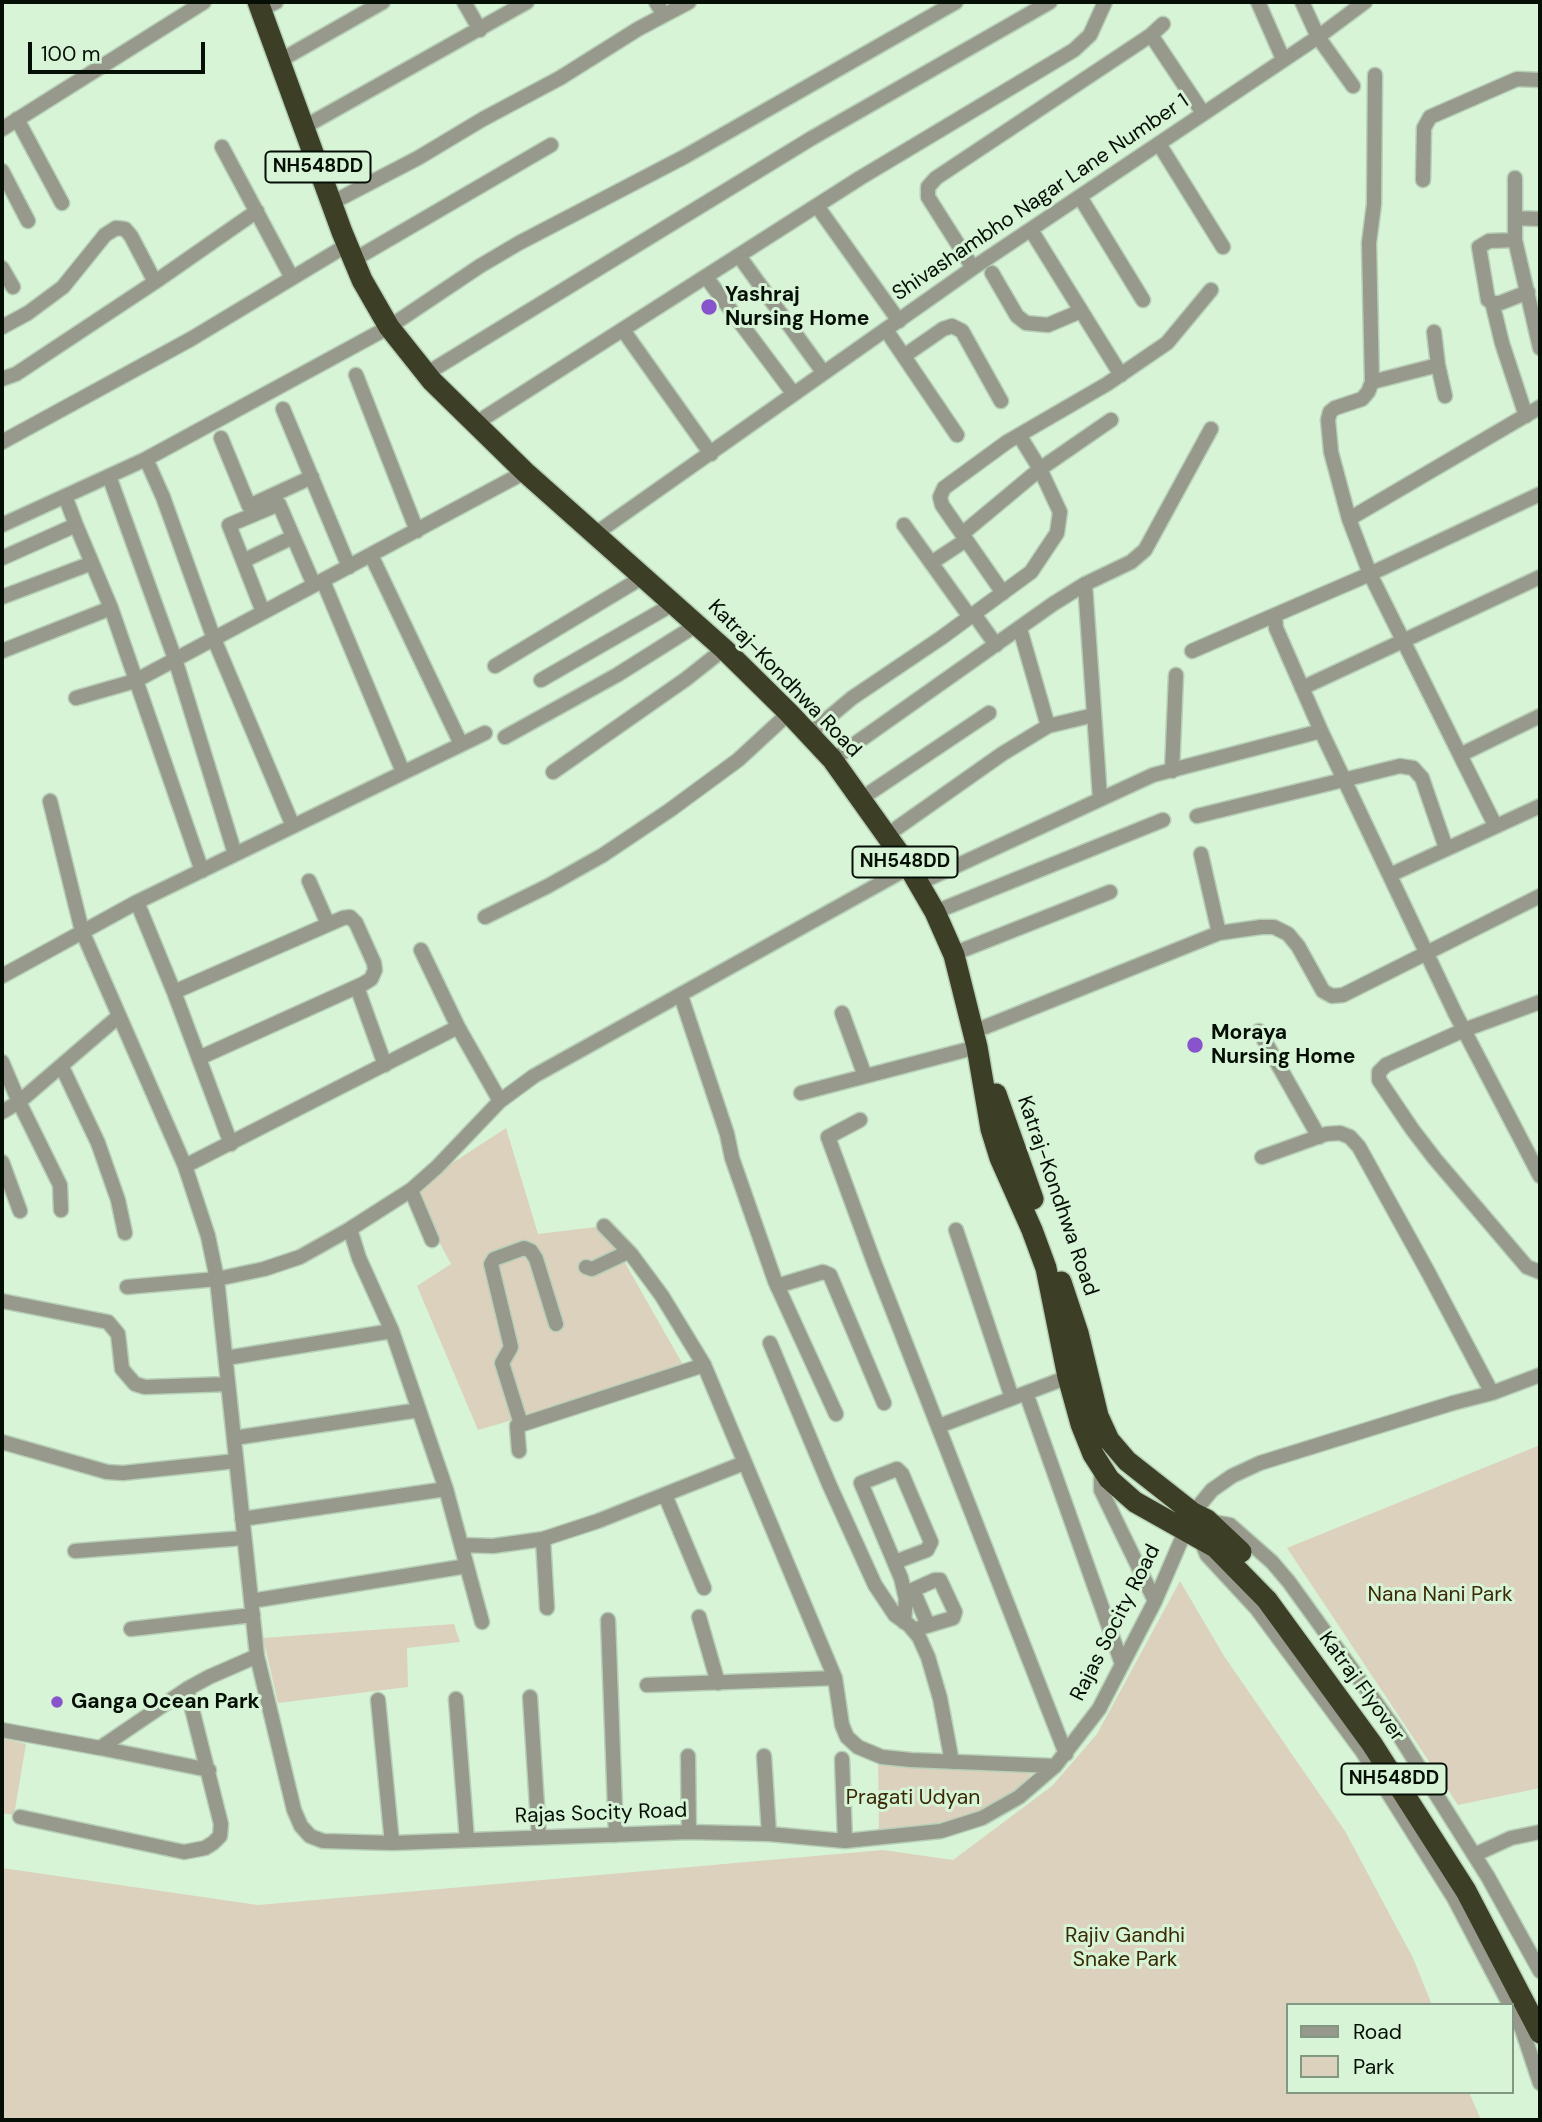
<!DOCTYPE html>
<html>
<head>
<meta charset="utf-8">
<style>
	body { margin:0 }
	#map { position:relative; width:1542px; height:2122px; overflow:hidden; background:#d7f4d7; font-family:"DM Sans",sans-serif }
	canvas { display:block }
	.frame { position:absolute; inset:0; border:4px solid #060f06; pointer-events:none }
	.legend { position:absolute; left:1286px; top:2003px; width:228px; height:91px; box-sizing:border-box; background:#d7f4d7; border:2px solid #839883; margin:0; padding:9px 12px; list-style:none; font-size:21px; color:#060f06 }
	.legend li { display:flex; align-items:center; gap:14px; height:35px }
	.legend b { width:35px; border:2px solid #839883 }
	.scale { position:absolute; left:28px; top:42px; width:177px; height:32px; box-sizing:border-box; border:4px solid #060f06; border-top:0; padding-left:9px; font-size:21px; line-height:24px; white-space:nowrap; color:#060f06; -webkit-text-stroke:5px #d7f4d7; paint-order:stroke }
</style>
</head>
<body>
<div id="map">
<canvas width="1542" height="2122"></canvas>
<div class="frame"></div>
<ul class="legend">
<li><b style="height:9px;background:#97998c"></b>Road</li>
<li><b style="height:19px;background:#dcd1bd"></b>Park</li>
</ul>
<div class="scale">100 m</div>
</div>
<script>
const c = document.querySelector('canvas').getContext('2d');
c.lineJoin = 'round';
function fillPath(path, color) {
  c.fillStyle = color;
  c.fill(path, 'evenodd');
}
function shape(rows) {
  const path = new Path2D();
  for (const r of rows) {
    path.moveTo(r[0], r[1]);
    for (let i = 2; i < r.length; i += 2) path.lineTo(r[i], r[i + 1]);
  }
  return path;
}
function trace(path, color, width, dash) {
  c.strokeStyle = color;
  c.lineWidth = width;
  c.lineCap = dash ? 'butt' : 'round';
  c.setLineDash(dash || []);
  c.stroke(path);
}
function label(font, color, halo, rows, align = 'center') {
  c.font = font + ' "DM Sans",sans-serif';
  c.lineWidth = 6;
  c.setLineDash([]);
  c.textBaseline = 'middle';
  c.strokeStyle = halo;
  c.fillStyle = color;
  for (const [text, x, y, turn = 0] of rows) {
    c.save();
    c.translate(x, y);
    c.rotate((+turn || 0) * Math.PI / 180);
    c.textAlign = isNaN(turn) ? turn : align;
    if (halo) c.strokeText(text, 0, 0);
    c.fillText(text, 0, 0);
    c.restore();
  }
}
fillPath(shape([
	[506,1128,538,1234,604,1226,686,1370,478,1430,417,1286,451,1264,411,1190],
	[1540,1445,1540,1788,1458,1805,1287,1548],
	[1180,1581,1224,1656,1345,1831,1413,1958,1432,2005,1288,2005,1288,2092,1469,2092,1481,2120,2,2120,2,1868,258,1905,883,1850,953,1860,1052,1786,1097,1734],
	[454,1624,460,1642,407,1648,408,1687,278,1703,263,1638],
	[2,1738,26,1744,14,1815,2,1813],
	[878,1758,1000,1770,1033,1772,1011,1799,940,1828,879,1835]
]), '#dcd1bd');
const minor = shape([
	[464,2,480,30],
	[656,2,664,15],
	[1258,2,1283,59],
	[1302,2,1318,37,1353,86],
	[270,5,276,2],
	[1151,35,1203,113],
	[288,56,383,2],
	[17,119,62,203],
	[313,122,527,2],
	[2,129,204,2],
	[1159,144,1223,247],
	[222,147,292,278],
	[2,171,28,221],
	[1515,178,1515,240,1540,348],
	[1423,180,1424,128,1430,117,1517,79,1540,80],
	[1080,197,1143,300],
	[341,198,418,158,483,119,560,78,638,29,689,2],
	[817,206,899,321],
	[1515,218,1540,219],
	[1031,230,1121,375],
	[1515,240,1489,241,1479,247,1488,300,1494,303,1500,303,1528,292],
	[362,255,551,145],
	[739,256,823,372],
	[2,268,13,287],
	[973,268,928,197,928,187,936,178,1151,35,1163,24],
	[992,273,1017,316,1026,323,1048,325,1081,311],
	[706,277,793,393],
	[1492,302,1502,343,1526,416],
	[2,327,28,313,63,287,105,235,116,228,125,229,131,236,155,282],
	[623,330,711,454],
	[886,330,957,435],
	[1434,332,1438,365,1445,396],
	[904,356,943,329,952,326,962,331,1001,401],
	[434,369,812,138,1050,2],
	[356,375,417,531],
	[2,379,16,374,155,282,257,211],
	[1372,382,1438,365],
	[1540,407,1349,519,1370,574,1275,615,1276,628,1321,731,1455,1013,1540,1176],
	[283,409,349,567],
	[484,418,860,178,1074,50,1090,35,1105,2],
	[221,438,249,506,312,477],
	[2,442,191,339,347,245],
	[146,459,163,497,214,639,293,826],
	[109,476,175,659,235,854],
	[65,496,76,525],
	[1349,519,1331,452,1328,420,1330,412,1335,408,1362,399,1368,392,1372,382,1369,243,1374,204,1375,75],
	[2,525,146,459,389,327,480,266,519,243,684,157,956,2],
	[904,525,970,617],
	[595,534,973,268,1318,37,1365,2],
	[962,534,1040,469,1111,420],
	[371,555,461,744],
	[2,558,76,525,111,608,202,871],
	[243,561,293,537],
	[931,563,966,540],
	[323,581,403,772],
	[1085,584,1100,798],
	[1003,593,942,505,940,497,944,488,1007,442,1107,384,1167,343,1211,290],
	[2,597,92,563],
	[263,612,229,525,279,504,314,585],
	[974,614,996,645],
	[2,651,111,608],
	[1192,651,1275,615],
	[495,666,643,577],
	[541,680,675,603],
	[1302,688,1540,577],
	[76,698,135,681,525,472],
	[1048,726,1094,715],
	[809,734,852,698,941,638,1031,572,1057,533,1060,512,1040,469,1019,435],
	[505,737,617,675,698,624],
	[842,753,1053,604,1085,584,1131,562,1145,550,1211,429],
	[1460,755,1370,574,1540,494],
	[1172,771,1176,675],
	[553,772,686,679,724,649],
	[871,792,989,713],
	[50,801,82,931,185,1166,208,1236,217,1279,257,1656,294,1810,301,1826,310,1836,323,1841,392,1843,689,1832,769,1834,845,1841,941,1831,982,1818,1019,1797,1055,1766,1099,1709,1155,1601,1193,1513,1212,1490,1232,1476,1260,1463,1453,1403,1492,1393,1540,1375],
	[1197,816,1400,766,1413,768,1422,778,1446,848],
	[1495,825,1460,755,1540,716],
	[897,828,1002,754,1048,726,1020,629],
	[1390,875,1540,806],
	[928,879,1153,775,1321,731],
	[309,881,328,924],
	[137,902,174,992,231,1144],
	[945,908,1163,820],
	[485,917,548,886,603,855,670,810,738,760,789,713],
	[1219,933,1261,927,1274,927,1288,934,1298,946,1323,991,1332,996,1343,995,1540,896],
	[421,950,458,1027,500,1101],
	[963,950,1110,892],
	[2,976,137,902,485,733],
	[357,987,385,1065],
	[174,992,343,918,350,917,356,923,374,963,375,970,371,979,363,984,199,1058],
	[681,996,727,1134,732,1158,775,1281,836,1414],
	[1540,1002,1464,1030,1386,1065,1379,1072,1379,1080,1412,1129,1435,1159,1527,1267,1540,1272],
	[842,1013,865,1076],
	[985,1027,1219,933,1201,854],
	[1259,1031,1319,1137],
	[2,1062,19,1102,60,1185,61,1210],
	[62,1067,98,1143,118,1200,125,1233],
	[801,1093,977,1047],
	[2,1112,19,1102,119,1016],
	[860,1120,828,1137,875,1265,1066,1754],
	[1262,1157,1326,1134,1340,1133,1350,1137,1359,1147,1428,1272,1492,1393],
	[2,1162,20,1211],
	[185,1166,458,1027],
	[411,1190,432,1240],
	[604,1226,631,1254,662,1296,704,1365,835,1678,842,1725,847,1737,858,1747,882,1757,911,1760,1055,1766],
	[350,1229,359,1258,392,1331,446,1489,482,1622],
	[956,1230,1012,1398],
	[586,1267,592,1269,628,1252],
	[777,1286,823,1272,830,1275,884,1403],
	[127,1287,217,1279,264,1269,300,1257,350,1229,411,1190,437,1167,500,1101,534,1076,917,863],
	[2,1301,108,1322,118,1334,122,1369,135,1384,145,1387,228,1384],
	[770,1343,829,1484,875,1585,895,1615,909,1625,919,1637,928,1657,940,1698,952,1762],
	[226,1358,392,1331],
	[1026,1393,1122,1664],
	[521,1424,502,1363,511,1347,491,1264,494,1259,524,1248,531,1251,536,1259,556,1324],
	[939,1426,1068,1377],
	[234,1438,419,1410],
	[2,1442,107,1472,123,1473,236,1461],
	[519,1451,517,1426,704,1365],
	[1101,1468,1101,1490,1155,1601],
	[665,1495,704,1588],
	[242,1519,446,1489],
	[1208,1521,1230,1525,1272,1562,1289,1582,1395,1729,1488,1877,1540,1971],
	[1200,1538,1207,1555,1257,1609,1362,1751,1454,1898,1510,2005],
	[543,1539,547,1608],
	[461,1545,493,1546,543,1539,598,1521,744,1463],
	[75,1551,244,1538],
	[895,1562,927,1550,931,1542,902,1474,897,1469,861,1483,901,1578,906,1599,904,1622],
	[913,1590,928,1625],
	[906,1593,935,1580,940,1580,955,1612,953,1618,913,1630],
	[251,1601,467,1566],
	[699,1617,718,1683],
	[608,1620,616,1835],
	[131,1629,253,1615],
	[647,1685,835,1678],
	[530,1697,539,1837],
	[456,1699,467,1840],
	[378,1700,392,1843],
	[2,1730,100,1748,187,1689,209,1677,257,1656],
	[100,1748,209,1770],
	[688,1756,689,1832],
	[764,1756,769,1834],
	[842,1759,845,1841],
	[20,1817,184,1852,205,1848,213,1843,220,1836,221,1824,187,1689],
	[1474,1855,1511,1838,1540,1832],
	[1512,2010,1522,2029,1540,2083]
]);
const highway = shape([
	[258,2,342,232,362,280,389,327,432,381,525,472,724,649,789,713,832,759,909,867,935,912,954,955,977,1047,991,1129,1000,1158,1032,1230,1046,1268,1068,1377,1081,1424,1093,1454,1109,1479,1135,1502,1215,1547,1267,1600,1372,1744,1466,1891,1540,2033],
	[996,1094,1033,1199],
	[1061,1282,1078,1333,1098,1416,1109,1440,1127,1461,1193,1513,1207,1520,1241,1552]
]);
trace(minor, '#b6cfb6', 17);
trace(highway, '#b6cfb6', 24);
trace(minor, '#97998c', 14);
trace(highway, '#3c3f26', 21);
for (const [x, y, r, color] of [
	[709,307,9,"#8853cb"],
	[1195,1045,9,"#8853cb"],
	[57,1702,7,"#8853cb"]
]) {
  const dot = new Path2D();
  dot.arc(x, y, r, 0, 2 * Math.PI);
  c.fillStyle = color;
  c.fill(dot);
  trace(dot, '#d7f4d7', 2.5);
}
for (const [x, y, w] of [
	[318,167,105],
	[905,862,105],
	[1394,1779,105]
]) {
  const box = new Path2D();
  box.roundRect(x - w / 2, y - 15.5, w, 31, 5);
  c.fillStyle = '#d7f4d7';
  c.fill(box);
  trace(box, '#060f06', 2);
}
label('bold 19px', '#060f06', null, [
	["NH548DD",318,167],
	["NH548DD",905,862],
	["NH548DD",1394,1779]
]);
label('21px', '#060f06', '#d7f4d7', [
	["Shivashambho Nagar Lane Number 1",1041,198,-34],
	["Katraj-Kondhwa Road",784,679,46],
	["Katraj-Kondhwa Road",1057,1196,71],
	["Rajas Socity Road",1116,1623,-63],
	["Katraj Flyover",1361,1687,54],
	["Rajas Socity Road",601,1814,-2]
]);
label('bold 21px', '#060f06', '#d7f4d7', [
	["Yashraj",725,295],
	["Nursing Home",725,319],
	["Moraya",1211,1033],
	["Nursing Home",1211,1057],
	["Ganga Ocean Park",71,1702]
], 'left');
label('21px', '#3a2904', '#d7f4d7', [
	["Nana Nani Park",1440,1595],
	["Pragati Udyan",913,1798],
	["Rajiv Gandhi",1125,1936],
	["Snake Park",1125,1960]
]);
</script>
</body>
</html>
